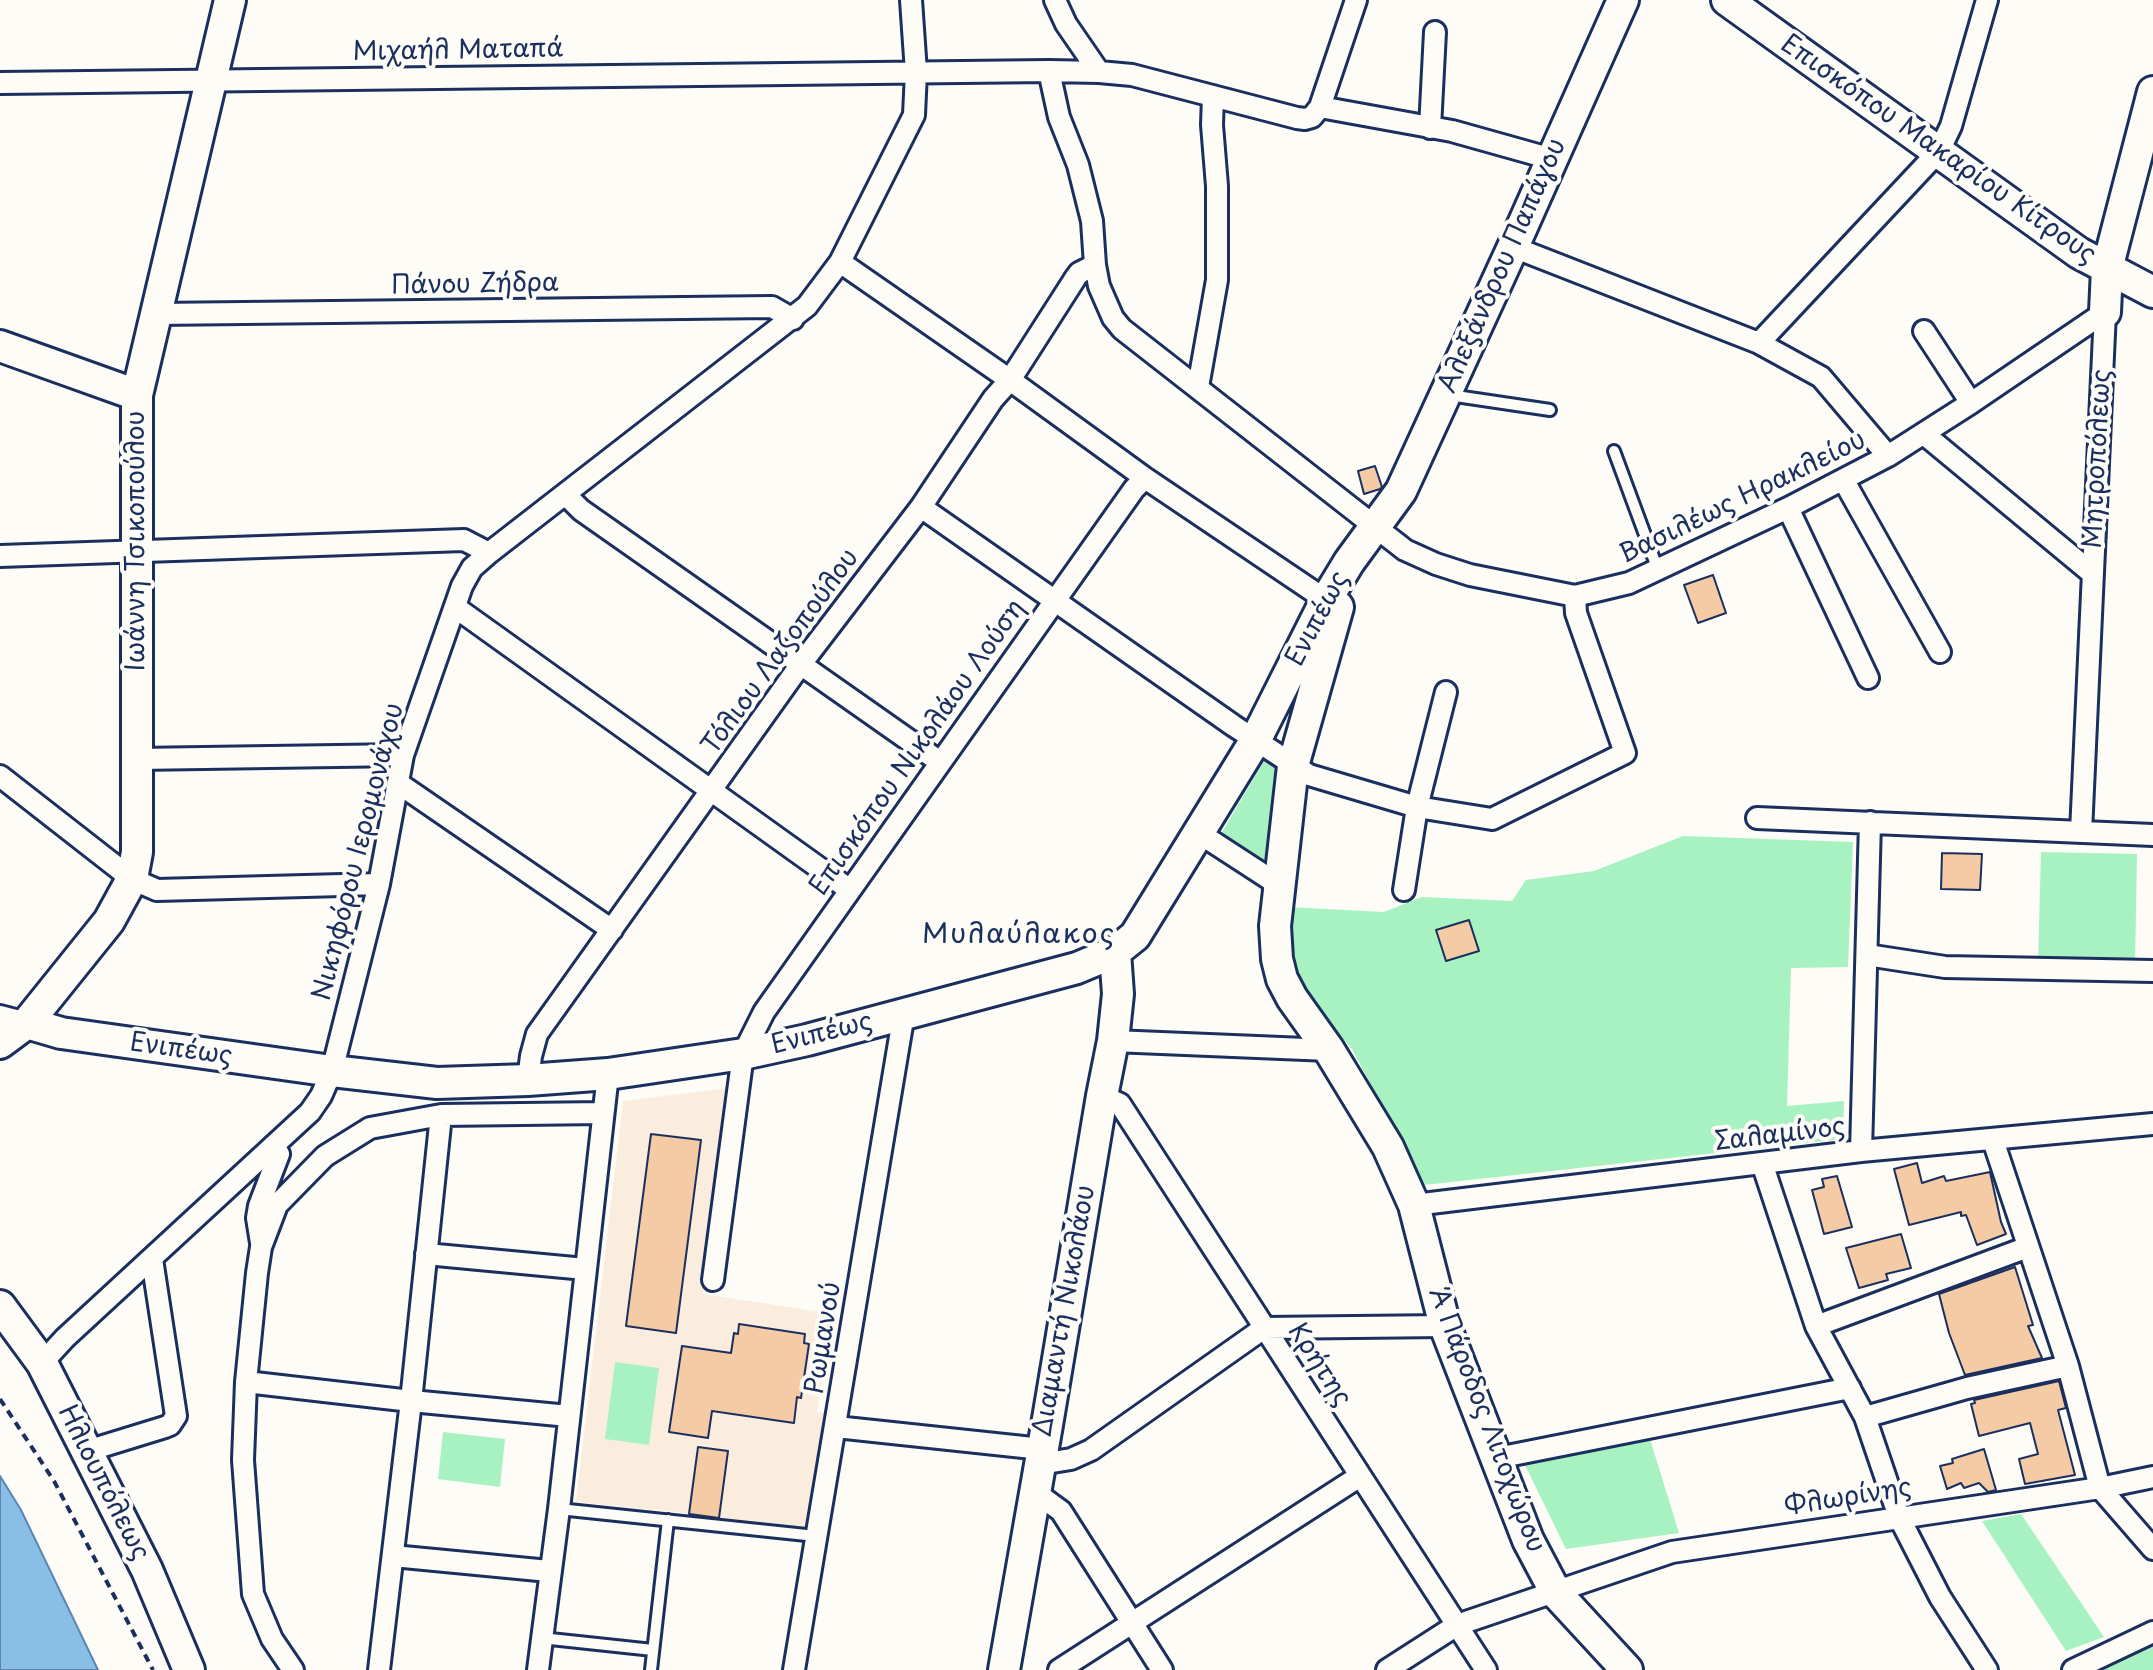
<!DOCTYPE html>
<html>
<head>
<meta charset="utf-8">
<style>
	body { margin:0 }
	canvas { display:block; background:#fdfcf7 }
</style>
</head>
<body>
<canvas width="2153" height="1670"></canvas>
<script>
const c = document.querySelector('canvas').getContext('2d');
c.lineJoin = 'round';
function fillPath(path, color) {
  c.fillStyle = color;
  c.fill(path, 'evenodd');
}
function shape(rows) {
  const path = new Path2D();
  for (const r of rows) {
    path.moveTo(r[0], r[1]);
    for (let i = 2; i < r.length; i += 2) path.lineTo(r[i], r[i + 1]);
  }
  return path;
}
function trace(path, color, width, dash) {
  c.strokeStyle = color;
  c.lineWidth = width;
  c.lineCap = dash ? 'butt' : 'round';
  c.setLineDash(dash || []);
  c.stroke(path);
}
function label(font, color, halo, rows, align = 'center') {
  c.font = font + ' "Playpen Sans",sans-serif';
  c.lineWidth = 8;
  c.setLineDash([]);
  c.textBaseline = 'middle';
  c.strokeStyle = halo;
  c.fillStyle = color;
  for (const [text, x, y, turn = 0] of rows) {
    c.save();
    c.translate(x, y);
    c.rotate((+turn || 0) * Math.PI / 180);
    c.textAlign = isNaN(turn) ? turn : align;
    if (halo) c.strokeText(text, 0, 0);
    c.fillText(text, 0, 0);
    c.restore();
  }
}
fillPath(shape([
	[729,1088,703,1294,834,1314,817,1412,830,1414,809,1532,685,1518,684,1513,576,1502,623,1101]
]), '#faedde');
fillPath(shape([
	[1264,761,1285,774,1272,875,1218,839],
	[1683,836,1853,842,1848,967,1791,968,1787,1106,1844,1101,1843,1139,1424,1185,1352,1049,1300,988,1287,964,1286,907,1384,912,1422,897,1512,901,1526,880,1594,871],
	[2041,852,2137,854,2135,966,2038,963],
	[615,1362,659,1368,649,1445,605,1439],
	[443,1432,505,1439,500,1487,438,1479],
	[1649,1436,1679,1533,1566,1549,1523,1461],
	[2021,1514,2104,1637,2066,1651,1982,1521],
	[2153,1640,2153,1670,2088,1670]
]), '#a8f2c1');
const water = shape([
	[0,1476,21,1510,98,1670,0,1670,0,1476]
]);
fillPath(water, '#89bfe6');
trace(water, '#5d85b0', 2);
const building = shape([
	[1375,466,1382,487,1380,489,1364,494,1358,471,1375,466],
	[1713,575,1726,613,1698,623,1684,585,1713,575],
	[1942,853,1982,854,1980,890,1941,889,1942,853],
	[1469,920,1479,951,1446,961,1436,930,1469,920],
	[651,1134,701,1140,676,1333,626,1326,651,1134],
	[1917,1163,1922,1183,1944,1176,1946,1181,1990,1172,2001,1222,2006,1234,1977,1245,1966,1215,1961,1216,1961,1212,1909,1225,1894,1169,1917,1163],
	[1837,1176,1852,1227,1824,1234,1812,1190,1824,1187,1822,1179,1837,1176],
	[1901,1234,1911,1268,1886,1274,1888,1280,1859,1288,1846,1248,1901,1234],
	[2015,1267,2033,1325,2028,1326,2042,1358,1965,1375,1949,1333,1939,1294,2015,1267],
	[739,1324,805,1334,804,1343,809,1344,801,1398,797,1397,794,1423,712,1411,708,1438,669,1432,682,1346,731,1353,734,1333,738,1334,739,1324],
	[2059,1381,2066,1408,2058,1410,2075,1475,2025,1484,2019,1459,2038,1454,2030,1423,1979,1436,1971,1404,1975,1403,1974,1400,2059,1381],
	[698,1447,728,1451,719,1518,689,1514,698,1447],
	[1984,1449,1996,1490,1988,1492,1979,1483,1964,1488,1961,1483,1947,1489,1940,1466,1953,1463,1952,1459,1984,1449]
]);
fillPath(building, '#f4cba4');
trace(building, '#1b2f5e', 2);
const lane = shape([
	[1449,395,1550,410],
	[1614,451,1658,570],
	[559,1509,816,1536],
	[541,1638,653,1650],
	[651,1670,668,1520]
]);
const street = shape([
	[1055,0,1066,24,1099,72],
	[1049,71,1059,117,1078,165,1092,221,1095,265,1099,286,1113,318,1122,329,1405,550,1436,564,1470,575,1575,596,1629,583,1788,508,1888,456,1971,403,2105,312],
	[0,83,1049,71,1099,72,1132,75,1297,118,1305,119,1312,117,1320,107,1356,0],
	[1320,107,1452,131,1552,159],
	[1430,128,1435,32],
	[1513,247,1759,343,1821,377,1888,456],
	[840,262,1010,380,1145,478,1326,600],
	[156,314,772,307,793,319],
	[1924,331,1971,403],
	[1759,343,1939,151,1951,126,1987,0],
	[1198,387,1217,280,1217,186,1212,125,1213,96],
	[1924,434,2093,574],
	[1844,481,1940,652],
	[566,495,581,510,940,762],
	[921,507,1234,726,1309,775,1417,807,1492,819,1625,753,1576,613,1575,596],
	[1788,508,1868,678],
	[0,556,464,540,489,553],
	[455,607,850,890],
	[137,759,403,755],
	[0,776,132,879,157,890,379,884],
	[398,783,612,930],
	[1757,818,2153,835],
	[2081,832,2105,312],
	[1199,833,1279,885],
	[1404,890,1417,807,1446,692],
	[1867,955,1945,967,2153,971],
	[0,1016,27,1023],
	[1113,1041,1329,1050],
	[528,1080,531,1056,537,1034,801,664,921,507,993,399,1010,380,1076,277,1079,273,1095,265],
	[1102,1096,1120,1104,1486,1670],
	[1993,1140,2068,1366,2100,1488,2153,1549],
	[1861,1151,1870,822],
	[1762,1163,1816,1326,1865,1417,1899,1517,1940,1597,1987,1670],
	[1414,1205,1861,1151,2153,1124],
	[261,1243,257,1218,259,1206,279,1154,274,1145],
	[426,1254,585,1269],
	[713,1280,743,1054,764,1012,1134,489,1145,478],
	[1816,1326,2028,1247],
	[42,1363,65,1338,310,1112,321,1096,332,1071,379,884,403,755,462,586,472,568,489,553,807,306,840,262,914,115,916,72,911,0],
	[246,1382,411,1401,569,1416],
	[1865,1417,1967,1388,2068,1366],
	[836,1427,1042,1449],
	[87,1451,165,1427,170,1425,176,1416,152,1259],
	[1497,1458,1850,1388],
	[1040,1464,1071,1459,1091,1450,1264,1328,1445,1326],
	[1035,1492,1061,1511,1162,1670],
	[393,1556,549,1571],
	[293,1670,272,1639,253,1594,243,1460,246,1382,257,1273,261,1247,277,1205,325,1156,370,1128,441,1115,603,1113],
	[379,1670,411,1401,441,1115],
	[538,1670,559,1509,608,1074],
	[794,1670,904,1013],
	[1059,1670,1360,1476],
	[1387,1670,1457,1625,1672,1552,2100,1488,2153,1477],
	[2073,1670,2153,1632]
]);
const secondary = shape([
	[1727,0,2079,253,2153,292],
	[2105,312,2107,269,2153,92],
	[0,346,137,395],
	[1338,607,1293,766,1275,926,1277,959,1282,979,1292,998,1329,1050,1388,1147,1414,1205,1445,1326,1528,1540,1556,1593,1627,1670],
	[27,1023,61,1033,332,1071,437,1083,528,1080,608,1074,743,1054,807,1040,1077,968,1115,952,1135,936,1255,741,1326,600,1349,562,1401,491,1513,247,1623,0],
	[0,1043,27,1023,109,921,132,879,137,852,137,395,230,0],
	[0,1306,42,1363,147,1570,189,1670],
	[1004,1670,1047,1425,1102,1096,1113,1041,1118,994,1115,952]
]);
trace(lane, '#1b2f5e', 16);
trace(street, '#1b2f5e', 26);
trace(secondary, '#1b2f5e', 36);
trace(shape([
	[0,1399,54,1481,153,1670]
]), '#1b2f5e', 4, [8, 6]);
trace(lane, '#fdfcf7', 10);
trace(street, '#fdfcf7', 20);
trace(secondary, '#fdfcf7', 30);
label('26px', '#1b2f5e', '#fdfcf7', [
	["Μιχαήλ Ματαπά",458,51,-1],
	["Επισκόπου Μακαρίου Κίτρους",1938,150,35],
	["Αλεξάνδρου Παπάγου",1503,266,-66],
	["Πάνου Ζήδρα",475,285,-1],
	["Μητροπόλεως",2098,459,-87],
	["Βασιλέως Ηρακλείου",1743,498,-26],
	["Ιωάννη Τσικοπούλου",137,541,-90],
	["Ενιπέως",1318,619,-62],
	["Τόλιου Λαζοπούλου",781,652,-54],
	["Επισκόπου Νικολάου Λούση",918,748,-55],
	["Νικηφόρου Ιερομονάχου",359,852,-76],
	["Ενιπέως",822,1034,-14],
	["Ενιπέως",181,1050,8],
	["Σαλαμίνος",1780,1135,-7],
	["Διαμαντή Νικολάου",1065,1311,-80],
	["Ρωμανού",824,1338,-81],
	["Κρήτης",1319,1365,57],
	["Α΄ Πάροδος Λιτοχώρου",1486,1420,69],
	["Ηλιουπόλεως",103,1483,63],
	["Φλωρίνης",1848,1498,-9]
]);
c.letterSpacing = '2px';
label('28px', '#1b2f5e', '#fdfcf7', [
	["Μυλαύλακος",1019,935]
]);
c.letterSpacing = '0px';
</script>
</body>
</html>
